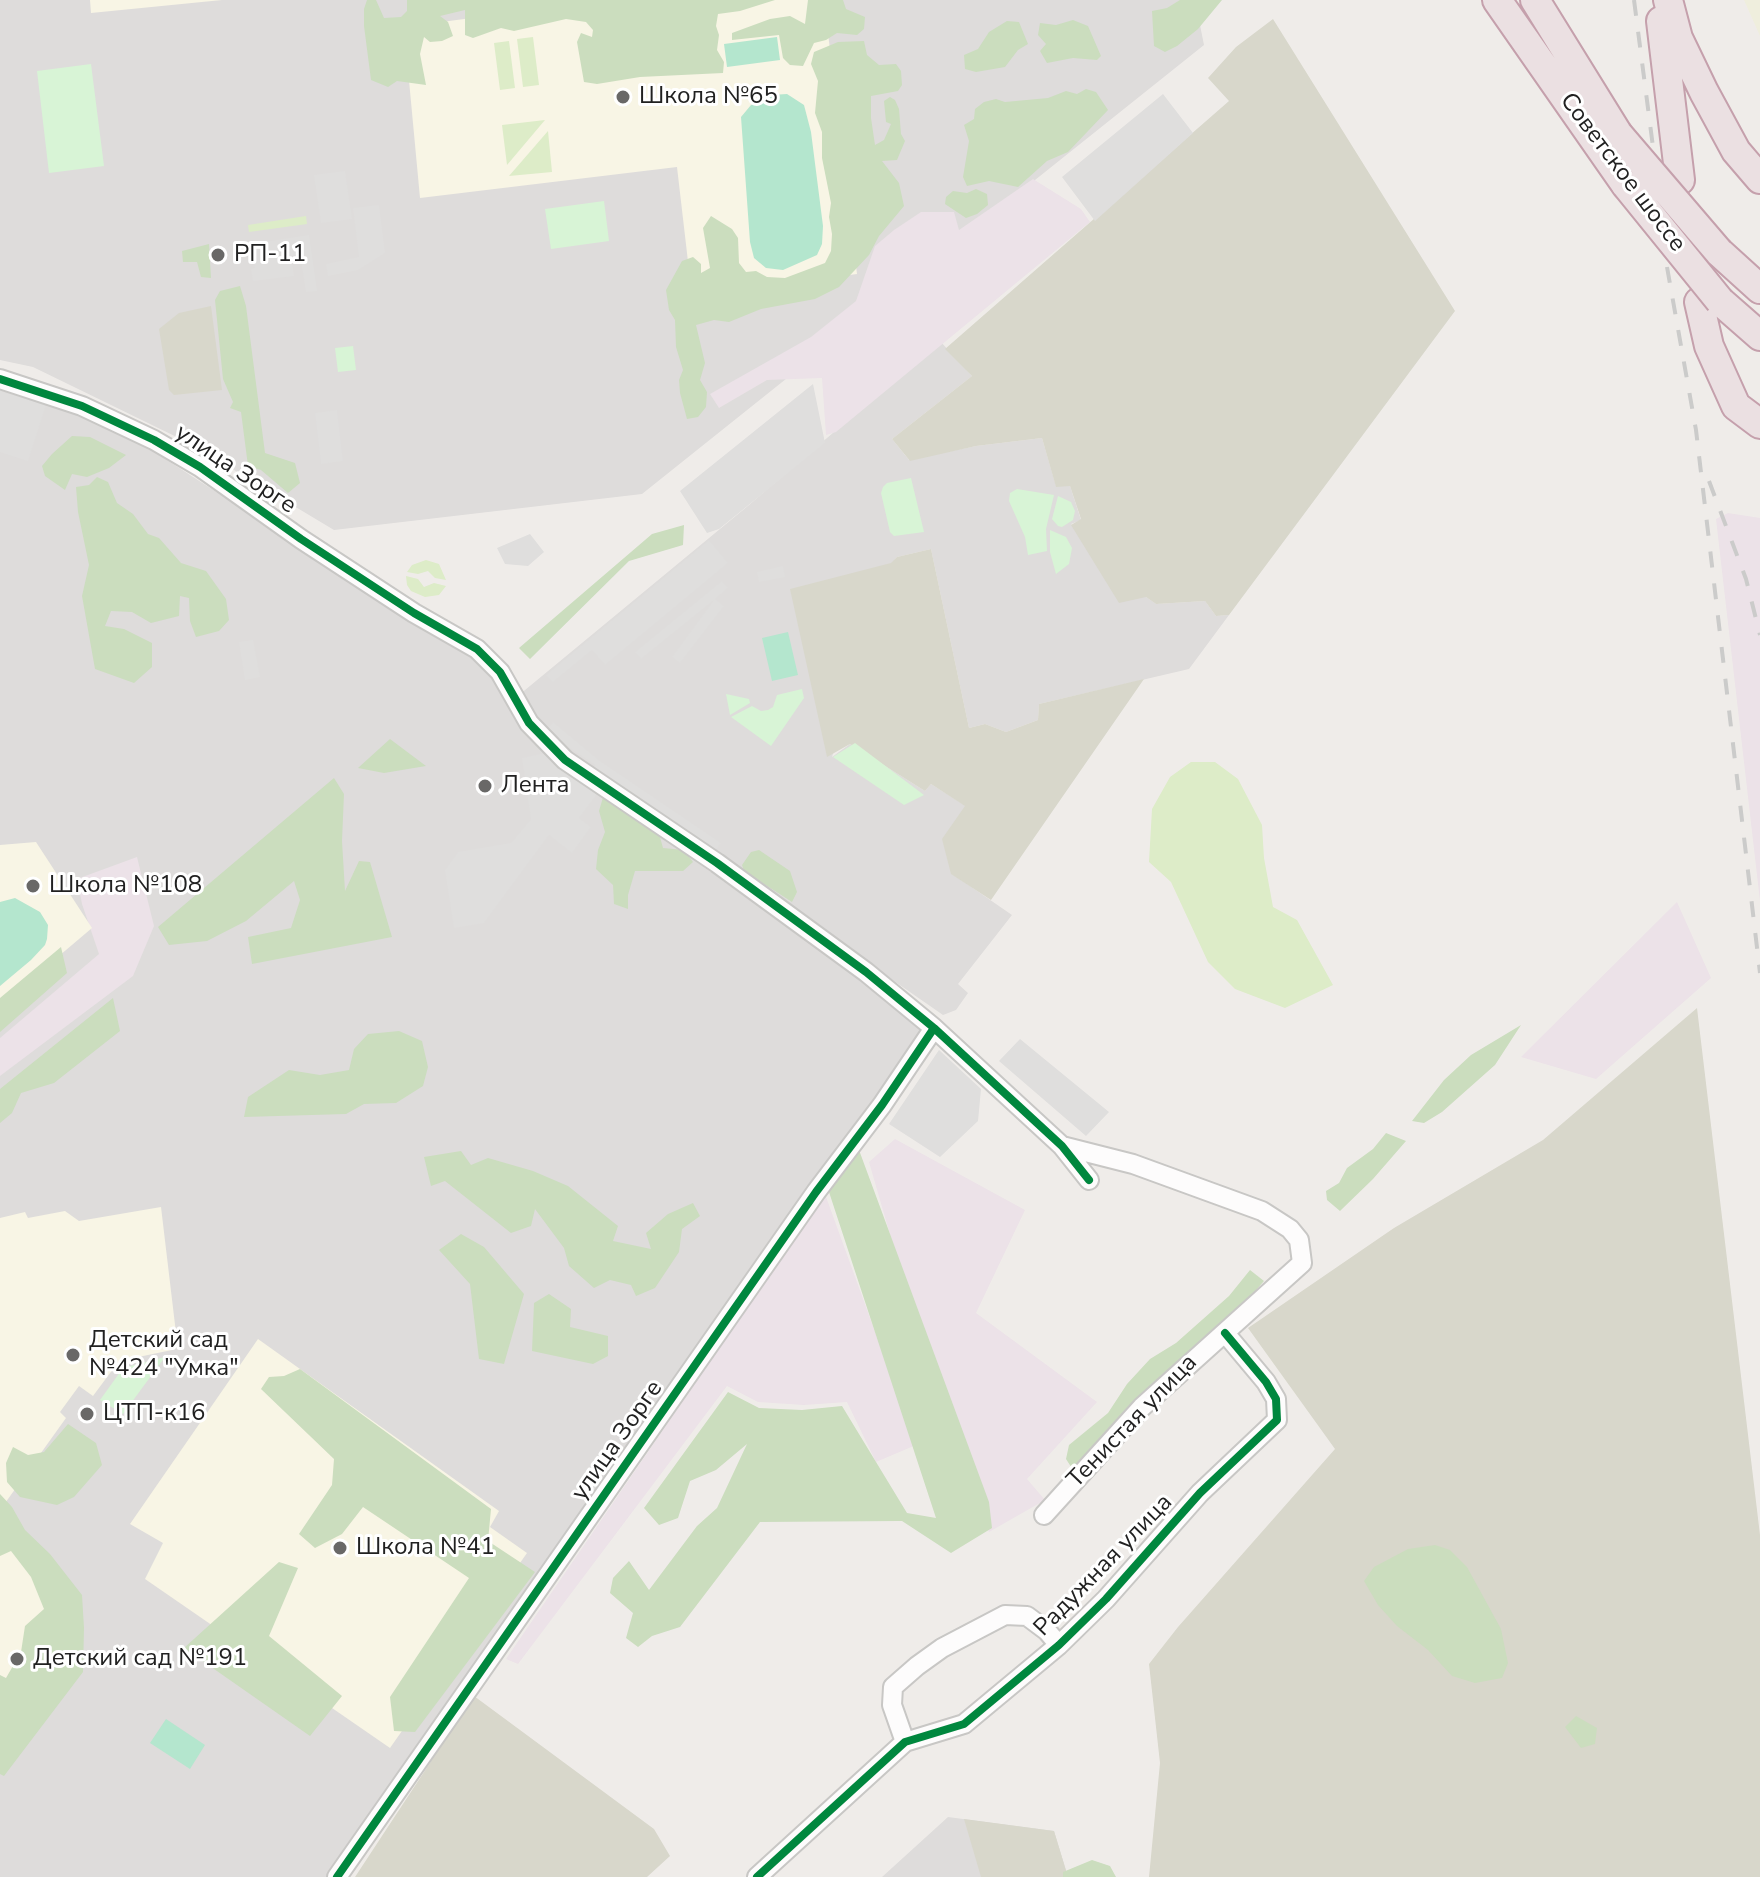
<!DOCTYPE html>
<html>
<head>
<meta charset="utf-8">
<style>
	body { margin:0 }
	canvas { display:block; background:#efece9 }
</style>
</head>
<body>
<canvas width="1760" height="1877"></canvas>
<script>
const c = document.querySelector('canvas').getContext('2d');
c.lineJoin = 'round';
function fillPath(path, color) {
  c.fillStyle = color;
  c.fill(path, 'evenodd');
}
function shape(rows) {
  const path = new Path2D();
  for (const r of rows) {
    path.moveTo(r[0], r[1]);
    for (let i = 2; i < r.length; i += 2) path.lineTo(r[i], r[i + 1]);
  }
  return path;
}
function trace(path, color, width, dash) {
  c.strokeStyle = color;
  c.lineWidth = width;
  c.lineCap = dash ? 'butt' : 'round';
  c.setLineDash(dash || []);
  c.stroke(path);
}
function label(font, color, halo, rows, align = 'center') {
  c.font = font + ' "Nunito Sans",sans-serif';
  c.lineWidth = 6;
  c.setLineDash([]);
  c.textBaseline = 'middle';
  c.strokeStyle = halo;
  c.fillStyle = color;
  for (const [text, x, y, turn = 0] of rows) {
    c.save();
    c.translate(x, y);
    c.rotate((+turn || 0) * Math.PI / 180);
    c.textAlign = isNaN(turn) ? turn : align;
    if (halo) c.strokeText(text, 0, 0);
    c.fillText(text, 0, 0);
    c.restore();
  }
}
fillPath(shape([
	[0,0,1195,0,1204,45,642,494,334,530,189,443,33,367,0,360],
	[940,341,972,376,892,439,909,460,976,446,1042,438,1056,486,1070,486,1081,520,1071,524,1146,597,1156,604,1205,601,1216,616,1229,615,1189,669,1039,704,1038,720,1006,732,985,724,969,728,931,549,897,557,892,563,832,757,850,744,925,791,931,784,966,806,951,873,1012,915,958,984,968,993,956,1010,943,1015,576,760,555,743,519,695,749,505],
	[0,385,42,398,136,440,471,657,492,674,519,725,558,765,711,872,926,1028,334,1877,0,1877],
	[948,1817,1054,1831,1068,1877,882,1877]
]), '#dedcdb');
fillPath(shape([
	[1033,179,1081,209,1090,222,836,432,826,435,822,378,767,380,719,408,710,394,811,337,856,301,875,246,894,230,921,212,954,212,959,230],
	[1728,513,1760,518,1760,901,1716,519],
	[137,857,154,926,133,976,0,1076,0,1038,99,954,82,904,77,879],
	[1677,902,1711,978,1596,1079,1521,1057],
	[895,1139,1025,1210,976,1313,1097,1402,1027,1479,1045,1500,989,1532,927,1362,869,1162],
	[825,1194,916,1445,876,1462,847,1402,804,1405,758,1402,727,1386,518,1664,506,1659]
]), '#ece2e8');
fillPath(shape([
	[90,0,222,0,91,13],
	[607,0,824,0,857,274,692,296,677,167,420,198,404,27],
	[36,842,92,928,0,1006,0,845],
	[161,1207,176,1333,172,1350,119,1361,93,1396,79,1386,60,1412,66,1418,3,1506,0,1504,0,1218,25,1212,28,1218,65,1211,79,1221],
	[258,1339,499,1511,490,1527,527,1553,390,1748,145,1579,163,1543,130,1524],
	[0,1529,69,1608,0,1709]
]), '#f8f5e5');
fillPath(shape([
	[1273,19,1455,311,1229,615,1216,616,1205,601,1156,604,1146,597,1119,603,1071,525,1081,519,1070,486,1056,487,1042,438,976,446,910,461,892,439,972,376,945,349,1229,101,1208,78,1236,47],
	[211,306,222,390,174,395,169,390,159,329,179,313],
	[931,549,969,728,985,724,1006,732,1038,720,1039,704,1144,679,991,900,951,874,942,839,965,806,931,784,925,791,850,744,827,757,790,589,891,563,897,557],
	[1697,1008,1760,1535,1760,1877,1149,1877,1160,1763,1149,1664,1178,1627,1335,1449,1248,1328,1394,1228,1543,1140],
	[474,1696,654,1829,670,1856,647,1877,355,1877],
	[964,1819,1054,1831,1068,1877,981,1877]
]), '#d8d7cb');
fillPath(shape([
	[1744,0,1760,0,1760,36]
]), '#efeedd');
fillPath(shape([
	[533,37,539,85,523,87,517,39],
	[509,41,515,88,500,90,494,43],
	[545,120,507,165,502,125],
	[548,131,552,172,509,176],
	[306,216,307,224,249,232,248,225],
	[426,560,439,564,446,580,435,578,428,571,418,574,407,572,412,565],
	[406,576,418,579,424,587,434,583,446,586,439,595,425,597,411,591,407,585],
	[1191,762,1215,762,1238,779,1262,825,1264,858,1273,907,1297,920,1333,985,1285,1008,1235,989,1208,962,1171,882,1149,862,1152,809,1170,777]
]), '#ddecc8');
fillPath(shape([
	[367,0,376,0,384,18,401,17,407,11,407,0,775,0,740,11,718,14,716,26,719,35,717,50,724,62,723,73,640,77,597,84,584,82,577,42,581,33,592,37,593,30,586,22,566,19,514,31,501,28,473,38,465,35,465,10,440,16,448,22,453,36,442,41,430,42,424,37,420,54,426,85,397,81,388,87,371,80,364,26,364,9],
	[808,0,843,0,846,9,865,17,864,29,857,35,837,33,826,40,814,43,803,66,790,65,783,58,779,35,732,40,732,33,770,19,790,16,805,24],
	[1180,0,1222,0,1198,29,1177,46,1165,52,1154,46,1152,11,1167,8],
	[1073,20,1088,26,1101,56,1097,60,1073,58,1047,63,1040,51,1046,44,1038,35,1040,23,1056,25],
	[1007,21,1019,22,1028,44,1018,50,1005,67,976,72,965,69,964,55,978,49,989,32],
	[864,41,867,55,879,65,896,64,901,71,902,85,898,91,871,96,871,118,875,145,884,140,891,124,886,122,884,101,890,97,895,100,899,109,901,134,905,141,897,160,882,161,899,183,904,206,879,236,869,255,839,287,815,299,761,309,729,322,714,320,696,325,705,363,700,380,707,392,706,407,698,417,687,419,680,393,679,380,683,370,676,347,675,320,669,310,666,290,682,261,693,257,701,264,701,273,710,268,703,228,711,216,732,229,738,238,739,263,746,272,756,271,767,277,785,278,825,263,831,251,832,234,829,217,831,203,822,158,822,132,815,113,818,81,811,64,814,52,838,42],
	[1086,89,1096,92,1108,110,1068,152,1047,161,1018,187,989,181,967,186,963,177,969,141,964,125,974,119,975,109,984,102,996,99,1005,102,1048,98,1066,91,1077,94],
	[976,189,987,194,988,205,977,214,966,218,945,204,946,197,953,191,967,193],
	[209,244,211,278,201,277,197,262,183,262,182,251],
	[240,286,246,306,265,453,295,463,300,483,288,493,261,470,248,466,241,412,230,408,233,402,223,379,215,300,220,291],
	[72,436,90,437,126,455,109,468,87,477,72,474,65,490,45,476,42,466,52,454],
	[97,477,108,482,117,503,133,514,148,534,159,538,181,563,206,571,226,599,229,620,219,631,196,637,190,621,189,598,180,596,179,616,151,623,132,612,111,611,105,626,124,629,152,643,152,667,134,683,95,669,82,596,89,565,78,512,76,487,89,485],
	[684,525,683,545,629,561,530,659,519,648,652,534],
	[390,739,426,766,384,773,358,768],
	[334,778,344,794,342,841,345,891,359,861,370,862,392,937,252,964,248,937,291,928,300,900,294,881,246,921,207,941,169,945,158,927],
	[604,794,658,830,663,848,684,850,693,862,683,871,635,871,628,895,628,909,614,904,613,885,596,869,598,850,605,832,599,811],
	[759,850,790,871,797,892,792,902,744,871,742,865,751,852],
	[61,947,67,973,0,1032,0,998],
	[113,998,120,1031,54,1083,21,1093,12,1113,0,1123,0,1089],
	[1521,1025,1495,1065,1442,1112,1424,1123,1412,1121,1444,1080,1471,1055],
	[399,1031,422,1041,428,1067,423,1086,396,1103,364,1104,346,1114,244,1117,248,1097,289,1070,320,1075,349,1070,354,1049,368,1034],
	[1386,1133,1406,1141,1373,1179,1340,1211,1327,1200,1326,1191,1339,1183,1347,1168,1373,1149],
	[859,1150,989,1502,992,1528,951,1553,902,1521,760,1522,680,1627,652,1636,638,1647,626,1638,633,1613,610,1593,613,1578,629,1561,649,1590,697,1526,717,1508,747,1444,716,1470,690,1481,678,1518,659,1525,644,1508,728,1392,759,1408,802,1410,842,1406,907,1513,936,1518,829,1192],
	[461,1151,471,1165,488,1158,533,1171,568,1186,618,1226,613,1241,651,1249,646,1233,668,1214,693,1203,700,1216,682,1229,679,1252,655,1288,636,1296,631,1285,610,1280,594,1288,569,1266,564,1248,535,1209,531,1226,511,1233,445,1181,431,1186,424,1157],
	[461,1234,484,1247,524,1294,504,1364,479,1359,470,1284,439,1250],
	[1250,1270,1264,1281,1208,1344,1077,1476,1066,1459,1069,1445,1108,1413,1127,1384,1150,1359,1176,1343,1229,1296],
	[549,1294,571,1309,570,1327,608,1336,608,1356,593,1364,532,1351,534,1303],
	[300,1369,491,1509,488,1541,535,1572,415,1732,394,1731,390,1697,469,1578,363,1507,342,1534,315,1548,299,1534,332,1485,334,1459,261,1389,269,1377,284,1376],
	[68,1424,96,1443,102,1465,74,1497,57,1505,20,1497,7,1482,6,1463,13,1447,28,1455,44,1452],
	[0,1494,12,1507,25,1530,50,1554,82,1595,84,1628,83,1672,4,1776,0,1774,0,1675,6,1678,21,1652,25,1626,44,1609,31,1577,11,1551,0,1556],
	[1435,1545,1450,1550,1467,1567,1501,1629,1508,1663,1502,1678,1475,1683,1452,1676,1428,1650,1397,1626,1378,1605,1364,1581,1374,1567,1408,1549],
	[279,1562,298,1568,269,1636,342,1696,310,1736,184,1648],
	[1576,1716,1597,1728,1595,1744,1581,1748,1565,1727],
	[1092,1860,1110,1866,1116,1877,1063,1877,1063,1872]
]), '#cbddbe');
fillPath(shape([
	[91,64,104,166,49,173,37,71],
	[604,201,609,241,551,249,545,209],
	[353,346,356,370,338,372,335,348],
	[911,478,924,532,894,536,890,532,881,493,883,487,887,483],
	[1017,489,1054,495,1046,529,1047,551,1028,555,1025,537,1009,501,1010,493],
	[1058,496,1071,502,1075,511,1073,520,1062,527,1058,526,1052,519],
	[1050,530,1066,537,1072,548,1069,564,1056,574,1050,552],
	[802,689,804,698,771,746,731,717,752,706,761,711,768,710,773,707,777,695],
	[726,694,749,699,750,703,730,715],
	[855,743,924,795,904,805,833,757],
	[165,1357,123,1414,100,1400,123,1368]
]), '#d8f4d6');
fillPath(shape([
	[777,37,780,60,727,67,724,44],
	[787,94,804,105,811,132,823,226,822,244,817,255,783,270,766,268,754,258,750,242,741,117,751,105,771,95],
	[788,632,798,675,772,681,762,638],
	[15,898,40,912,48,925,47,939,45,945,31,960,0,986,0,902],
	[166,1719,205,1745,190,1769,150,1743]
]), '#b4e6ce');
fillPath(shape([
	[1163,94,1193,133,1095,221,1062,177],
	[345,171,352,219,321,223,314,175],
	[379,205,385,253,358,270,328,276,326,264,359,257,353,208],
	[309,235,317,291,306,292,300,254,291,256,294,276,253,281,251,269,255,268,251,244],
	[813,384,825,443,719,529,707,533,680,491],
	[0,391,46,405,28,461,0,452],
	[337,410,343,461,321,464,315,413],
	[530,534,544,552,528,566,505,564,497,548],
	[709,540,728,563,605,665,592,650,553,682,546,675],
	[783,566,785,577,759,582,757,572],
	[722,581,728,588,715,599,724,606,680,663,672,657,714,600,641,659,635,652],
	[253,640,260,677,245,680,239,642],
	[553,722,600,761,721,843,715,851,594,768,595,765,567,746,548,728],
	[549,752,598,793,579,818,591,827,572,853,549,835,484,923,454,928,445,870,458,852,511,843,531,819,522,758],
	[1020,1039,1109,1112,1086,1136,999,1061],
	[939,1050,981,1089,978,1121,940,1157,889,1124]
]), '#dfdedd');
const minor = shape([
	[0,379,82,406,154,440,200,467,301,539,414,613,477,649,500,672,529,723,565,760,717,863,866,972,934,1028,1062,1146,1089,1180],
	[1044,1515,1142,1407,1302,1263,1299,1240,1290,1229,1262,1211,1133,1164,1062,1146],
	[905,1742,892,1705,893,1687,917,1666,942,1648,1005,1615,1027,1616,1047,1631,1059,1645],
	[337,1877,816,1192,882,1105,934,1028],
	[757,1877,905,1742,964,1724,1059,1645,1106,1599,1200,1493,1277,1420,1276,1399,1266,1382,1225,1333]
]);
const highway = shape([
	[1497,0,1626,185],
	[1535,0,1618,134],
	[1668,0,1678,38,1704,92,1736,151,1760,179],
	[1661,21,1680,180],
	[1719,252,1760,289],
	[1720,301,1760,336],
	[1699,302,1709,346,1736,406,1760,424]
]);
trace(minor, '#c8c7c5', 22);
trace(highway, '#c5a0ac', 32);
trace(minor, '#fdfcfc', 18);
trace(highway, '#ebe0e2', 28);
trace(shape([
	[1634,0,1653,147],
	[1667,267,1696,430,1760,973],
	[1709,481,1746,579,1760,635]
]), '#cbcbca', 4, [16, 16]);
const highwayBridge = shape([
	[1618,134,1719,252],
	[1626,185,1720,301]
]);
trace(highwayBridge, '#c5a0ac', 32, []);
trace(highwayBridge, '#ebe0e2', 28);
trace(shape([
	[0,379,82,406,154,440,200,467,301,539,414,613,477,649,500,672,529,723,565,760,717,863,866,972,934,1028,1062,1146,1089,1180],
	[337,1877,816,1192,882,1105,934,1028],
	[757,1877,905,1742,964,1724,1059,1645,1106,1599,1200,1493,1277,1420,1276,1399,1266,1382,1225,1333]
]), '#00873e', 8);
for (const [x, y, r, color] of [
	[623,97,8,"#696867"],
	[218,255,8,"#696867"],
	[485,786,8,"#696867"],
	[33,886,8,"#696867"],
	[73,1355,8,"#696867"],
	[87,1414,8,"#696867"],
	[340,1548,8,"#696867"],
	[17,1659,8,"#696867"]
]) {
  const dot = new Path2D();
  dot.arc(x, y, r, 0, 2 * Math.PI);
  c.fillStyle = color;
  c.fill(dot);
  trace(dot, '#fff', 3);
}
label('24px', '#212121', '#fff', [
	["Школа №65",639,97],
	["РП-11",234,255],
	["Лента",501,786],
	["Школа №108",49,886],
	["Детский сад",89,1341],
	["№424 \"Умка\"",89,1369],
	["ЦТП-к16",103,1414],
	["Школа №41",356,1548],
	["Детский сад №191",33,1659]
], 'left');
label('24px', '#212121', '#fff', [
	["Советское шоссе",1622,173,53],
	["улица Зорге",235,470,34],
	["Тенистая улица",1133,1422,-46],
	["улица Зорге",618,1441,-55],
	["Радужная улица",1104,1566,-46]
]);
</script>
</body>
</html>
